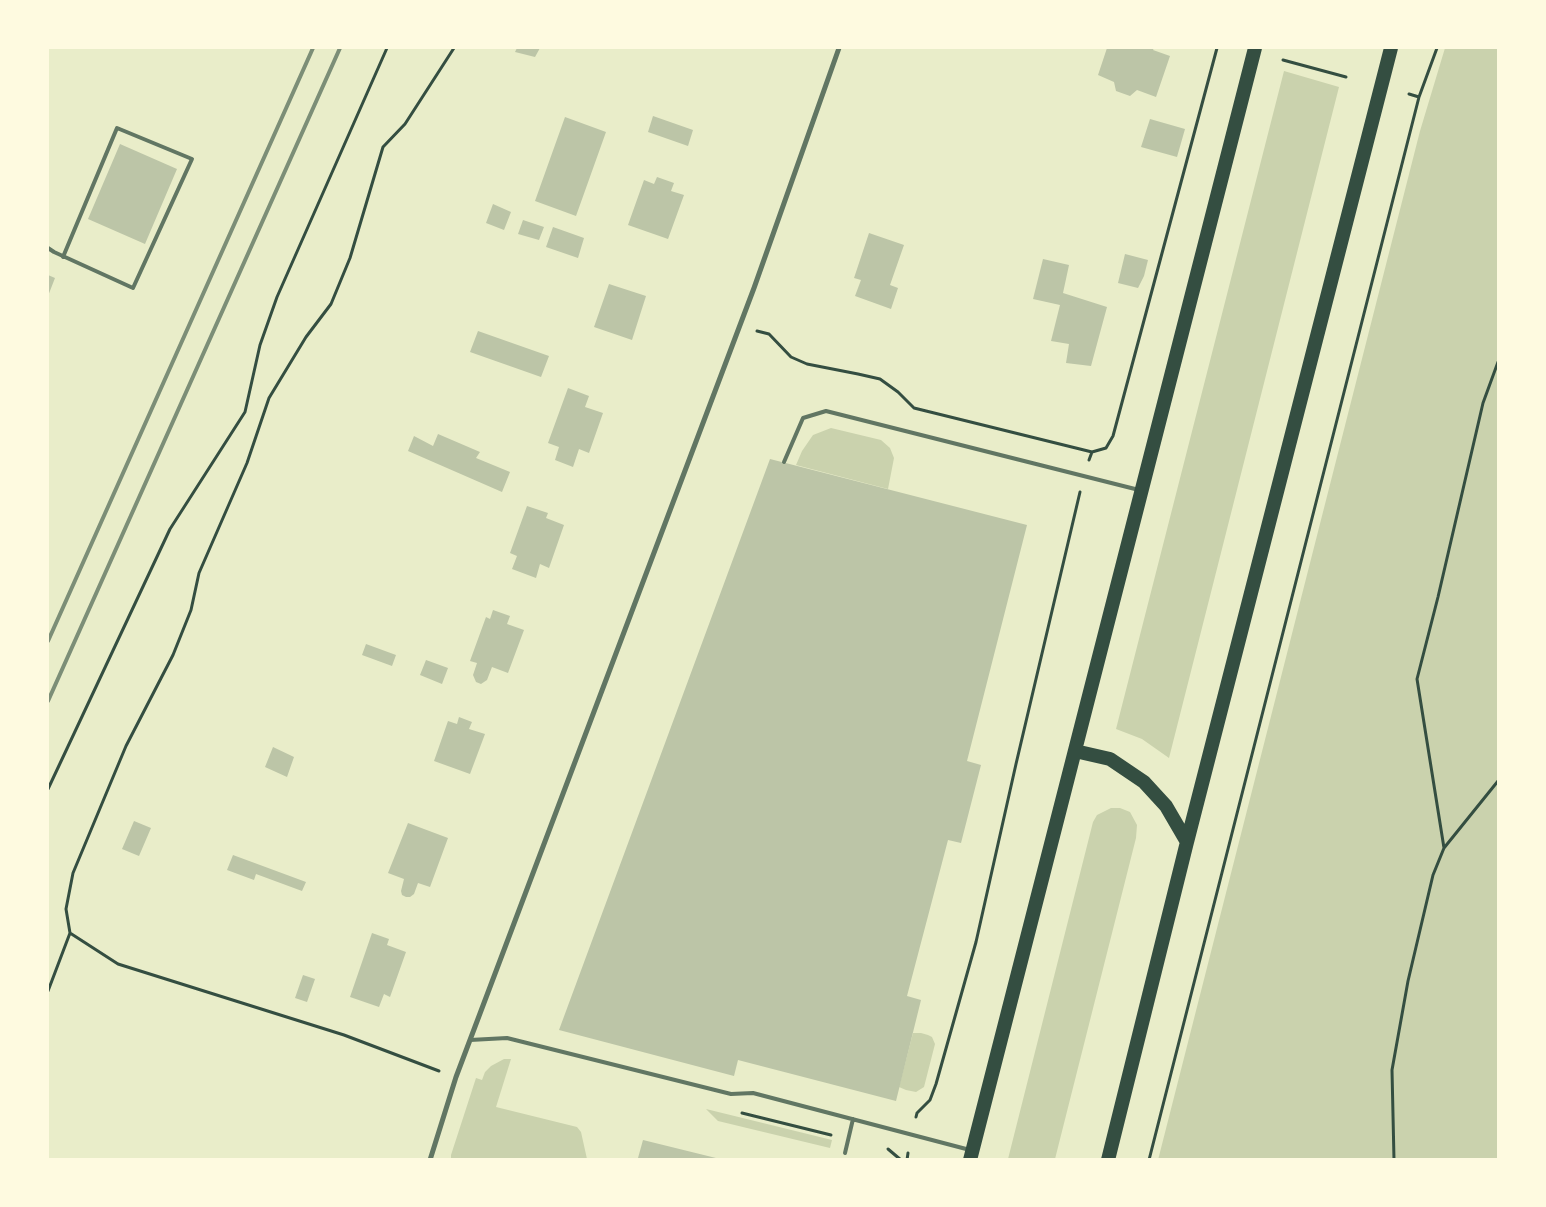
<!DOCTYPE html>
<html>
<head>
<meta charset="utf-8">
<style>
	body { margin:0 }
	#map { position:relative; width:1546px; height:1207px; overflow:hidden; background:#e9edc9; font-family:Mulish,sans-serif }
	canvas { display:block }
	.frame { position:absolute; inset:0; border:49px solid #fefae0; pointer-events:none }
</style>
</head>
<body>
<div id="map">
<canvas width="1546" height="1207"></canvas>
<div class="frame"></div>
</div>
<script>
const c = document.querySelector('canvas').getContext('2d');
c.lineJoin = 'round';
function fillPath(path, color) {
  c.fillStyle = color;
  c.fill(path, 'evenodd');
}
function shape(rows) {
  const path = new Path2D();
  for (const r of rows) {
    path.moveTo(r[0], r[1]);
    for (let i = 2; i < r.length; i += 2) path.lineTo(r[i], r[i + 1]);
  }
  return path;
}
function trace(path, color, width, dash) {
  c.strokeStyle = color;
  c.lineWidth = width;
  c.lineCap = dash ? 'butt' : 'round';
  c.setLineDash(dash || []);
  c.stroke(path);
}
fillPath(shape([
	[1445,48,1498,48,1498,1159,1158,1160,1420,131],
	[1284,71,1339,87,1169,758,1142,739,1116,729],
	[831,428,881,440,890,448,894,458,888,489,796,465,802,451,813,435],
	[1111,808,1120,808,1130,812,1137,825,1136,838,1055,1159,1008,1159,1093,822,1097,815],
	[913,1033,921,1033,928,1035,932,1037,935,1044,924,1087,916,1092,906,1090,899,1087],
	[504,1059,511,1059,496,1107,577,1127,581,1132,587,1159,451,1159,451,1155,476,1078,482,1080,485,1072,491,1066],
	[706,1109,832,1140,830,1148,718,1121]
]), '#cad2ad');
fillPath(shape([
	[517,48,540,48,535,57,515,52],
	[1107,48,1154,48,1153,50,1170,56,1156,97,1137,90,1130,96,1116,91,1114,82,1098,75],
	[653,116,693,130,688,146,648,132],
	[565,117,606,132,576,216,535,201],
	[1150,119,1185,129,1177,157,1141,147],
	[120,144,177,169,145,244,88,219],
	[657,177,674,183,671,191,684,195,668,239,628,225,644,180,654,184],
	[493,204,511,212,504,230,486,223],
	[523,220,544,227,539,240,518,234],
	[553,227,584,238,578,258,546,247],
	[869,233,904,245,890,285,898,288,891,309,855,296,861,280,854,278],
	[1125,254,1148,260,1144,276,1138,288,1118,283],
	[1043,259,1069,265,1063,293,1107,307,1091,366,1066,363,1069,344,1051,341,1060,305,1033,299],
	[48,275,55,278,48,296],
	[609,284,646,296,632,340,594,327],
	[478,331,549,356,541,377,470,352],
	[568,388,589,396,585,407,603,413,589,453,579,449,573,467,555,460,559,447,548,443],
	[438,434,480,452,476,458,510,472,502,492,408,451,414,436,433,446],
	[770,459,1027,525,967,761,981,765,961,843,948,840,907,996,921,1000,896,1101,738,1060,734,1076,559,1030],
	[527,506,548,513,546,518,564,525,549,568,540,564,536,578,512,569,517,556,510,553],
	[493,610,510,616,507,624,524,630,508,673,492,667,487,680,481,684,476,682,473,675,477,663,470,661,486,617,490,619],
	[366,644,396,655,392,666,362,655],
	[426,660,448,668,442,684,420,675],
	[459,717,472,722,469,729,485,734,470,774,434,761,448,721,457,724],
	[273,747,294,757,287,777,265,767],
	[134,821,151,828,139,856,122,849],
	[408,823,448,838,430,887,418,883,414,894,410,897,406,897,402,895,401,891,404,879,388,873],
	[233,855,306,882,302,891,256,874,254,880,227,870],
	[372,933,389,939,387,945,406,952,390,997,384,994,379,1007,350,997],
	[303,975,315,979,307,1002,295,998],
	[643,1140,720,1159,720,1160,642,1160,638,1158]
]), '#bcc5a7');
trace(shape([
	[1283,60,1346,77],
	[1409,94,1419,97,1437,48],
	[757,331,769,334,791,357,807,364,858,374,880,379,898,392,914,408,1092,452],
	[1089,460,1092,452,1106,448,1113,436,1217,48],
	[48,789,170,529,245,412,260,345,277,297,387,48],
	[1444,848,1498,781],
	[48,991,70,933],
	[439,1071,344,1035,118,964,70,933,66,909,73,873,126,746,173,655,191,610,199,573,247,463,269,398,306,337,331,304,350,258,383,147,405,124,454,48],
	[742,1113,831,1135],
	[916,1117,917,1113,930,1100,936,1084,976,942,1016,764,1080,492],
	[888,1149,901,1160],
	[907,1160,908,1153],
	[1149,1160,1419,97],
	[1394,1160,1392,1070,1408,981,1433,875,1444,848,1417,679,1438,597,1483,403,1498,362]
]), '#344e41', 3);
trace(shape([
	[48,248,54,252,133,288,192,159,117,128,63,257],
	[784,462,803,418,826,411,1139,490],
	[470,1040,507,1038,731,1094,753,1093,970,1150],
	[845,1153,853,1119]
]), '#617663', 4);
trace(shape([
	[430,1160,456,1077,754,288,839,48]
]), '#617663', 5);
trace(shape([
	[1075,751,1110,759,1144,782,1166,806,1187,842],
	[970,1160,1255,48],
	[1108,1160,1187,842,1391,48]
]), '#344e41', 14);
trace(shape([
	[48,641,313,48],
	[48,701,340,48]
]), '#7c8e77', 4);
</script>
</body>
</html>
